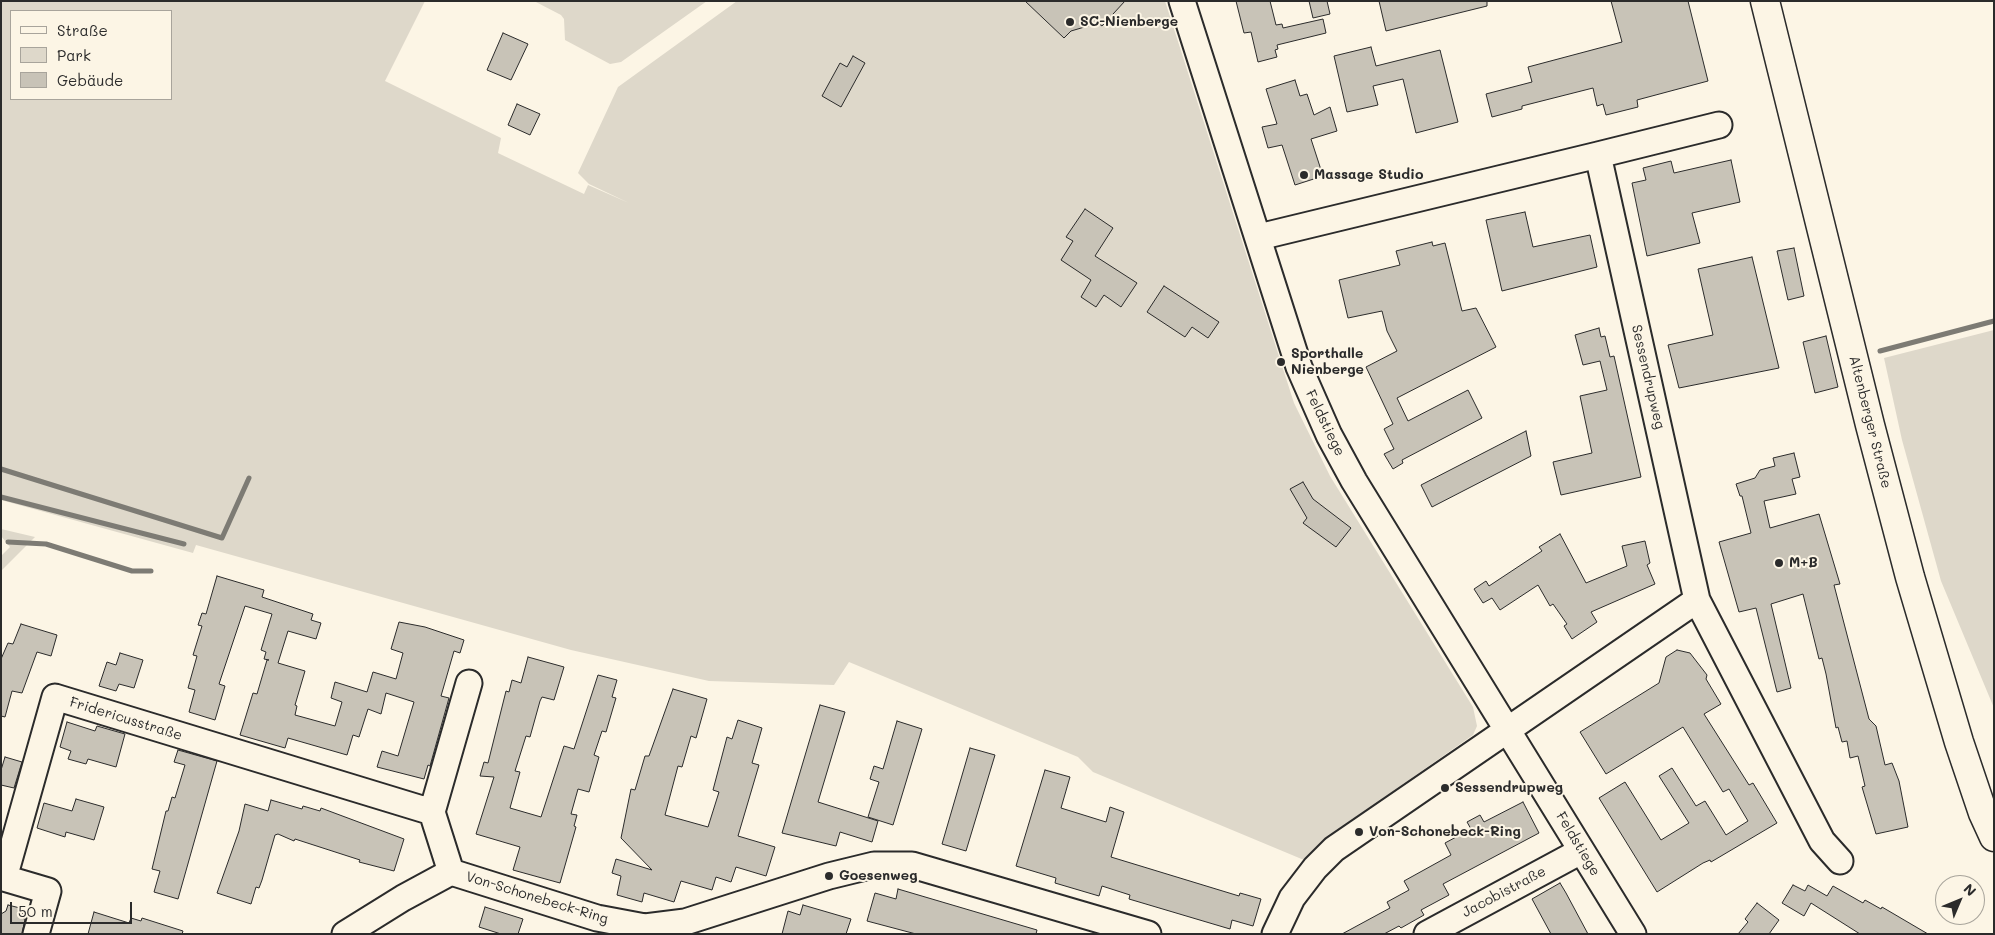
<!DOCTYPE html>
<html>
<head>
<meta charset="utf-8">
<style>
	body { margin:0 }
	#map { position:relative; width:1995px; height:935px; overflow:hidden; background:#fcf5e5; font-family:Mali,sans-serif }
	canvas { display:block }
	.frame { position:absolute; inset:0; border:2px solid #2b2b2b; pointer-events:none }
	.legend { position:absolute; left:10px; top:10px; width:162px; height:90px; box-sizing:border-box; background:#fcf5e5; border:1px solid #a8a49b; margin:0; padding:6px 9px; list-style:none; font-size:15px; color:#2b2b2b }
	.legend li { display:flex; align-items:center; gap:10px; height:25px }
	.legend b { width:25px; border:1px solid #a8a49b }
	.north { position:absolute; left:1935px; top:875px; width:50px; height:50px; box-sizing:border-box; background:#fcf5e5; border:1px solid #a8a49b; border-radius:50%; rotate:45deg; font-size:14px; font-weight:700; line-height:20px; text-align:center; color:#2b2b2b }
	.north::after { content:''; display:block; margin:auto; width:18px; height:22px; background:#2b2b2b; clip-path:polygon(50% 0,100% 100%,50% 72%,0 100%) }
	.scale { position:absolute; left:10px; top:902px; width:122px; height:22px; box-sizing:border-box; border:2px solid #2b2b2b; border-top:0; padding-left:6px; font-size:15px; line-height:18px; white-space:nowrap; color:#2b2b2b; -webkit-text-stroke:4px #fcf5e5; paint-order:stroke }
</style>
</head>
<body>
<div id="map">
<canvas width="1995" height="935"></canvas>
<div class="frame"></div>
<ul class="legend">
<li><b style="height:6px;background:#fcf5e5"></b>Straße</li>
<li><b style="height:14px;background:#ded8ca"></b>Park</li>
<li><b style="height:14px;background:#c8c3b7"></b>Gebäude</li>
</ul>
<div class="north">N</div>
<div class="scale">50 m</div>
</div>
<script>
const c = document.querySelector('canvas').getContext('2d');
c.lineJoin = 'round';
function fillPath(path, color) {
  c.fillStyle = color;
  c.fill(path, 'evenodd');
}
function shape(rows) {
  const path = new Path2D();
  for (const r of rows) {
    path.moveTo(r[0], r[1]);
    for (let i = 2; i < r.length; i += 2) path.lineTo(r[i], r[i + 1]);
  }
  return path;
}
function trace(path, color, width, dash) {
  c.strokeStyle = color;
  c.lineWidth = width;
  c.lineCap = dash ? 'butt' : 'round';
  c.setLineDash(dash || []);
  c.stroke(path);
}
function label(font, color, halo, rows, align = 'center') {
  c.font = font + ' Mali,sans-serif';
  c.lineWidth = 4;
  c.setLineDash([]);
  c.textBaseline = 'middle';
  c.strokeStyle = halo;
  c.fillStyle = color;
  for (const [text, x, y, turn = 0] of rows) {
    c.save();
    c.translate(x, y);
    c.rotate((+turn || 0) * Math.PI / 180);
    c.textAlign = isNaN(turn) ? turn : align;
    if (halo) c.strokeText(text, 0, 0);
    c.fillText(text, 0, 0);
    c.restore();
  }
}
fillPath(shape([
	[1,1,425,1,385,81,501,138,498,153,500,154,584,194,588,185,629,203,589,184,578,173,618,87,737,1,1165,1,1294,403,1330,476,1473,707,1477,726,1473,735,1332,834,1304,860,1093,772,1078,757,849,662,834,685,709,681,571,650,196,545,193,553,1,500],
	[11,11,171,11,171,99,11,99],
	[534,1,707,1,621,62,610,64,565,40,564,19,561,15],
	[1994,330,1994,708,1941,581,1902,440,1884,358],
	[1,529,35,537,1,571,1,556,10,547,1,536]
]), '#ded8ca');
trace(shape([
	[1880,351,1994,321],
	[1,469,222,538,249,478],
	[1,497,184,544],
	[8,542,46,544,132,571,151,571]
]), '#7d7b74', 5);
const building = shape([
	[1025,1,1125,1,1102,26,1098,23,1071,31,1064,38,1025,1],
	[1236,1,1270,1,1276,25,1282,24,1283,28,1323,19,1326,33,1277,45,1278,49,1275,50,1277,57,1258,62,1251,32,1244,33,1236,1],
	[1309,1,1327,1,1330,14,1313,18,1309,1],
	[1379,1,1487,1,1487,6,1386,31,1379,1],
	[1611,1,1688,1,1708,81,1637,100,1638,107,1606,115,1603,104,1597,106,1593,88,1522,106,1522,109,1492,117,1486,94,1532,82,1528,67,1622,42,1611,1],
	[503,33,528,44,511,80,487,70,503,33],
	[1371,47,1376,66,1440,50,1458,122,1416,133,1403,79,1373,86,1378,105,1347,112,1334,56,1371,47],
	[853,56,865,63,841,107,822,96,840,63,847,67,853,56],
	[1295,80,1300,96,1307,94,1314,115,1330,107,1337,131,1311,139,1323,176,1295,185,1282,145,1268,148,1262,127,1277,124,1266,89,1295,80],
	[517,104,540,114,530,135,508,125,517,104],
	[1731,160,1740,202,1692,213,1700,243,1647,256,1632,183,1646,180,1643,168,1671,161,1674,173,1731,160],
	[1085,209,1113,228,1095,256,1137,283,1121,307,1104,295,1096,307,1081,297,1091,280,1061,260,1073,241,1066,237,1085,209],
	[1525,212,1533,247,1590,235,1597,267,1502,291,1486,220,1525,212],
	[1432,242,1433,246,1445,243,1462,311,1476,308,1496,347,1397,398,1408,421,1468,390,1482,418,1402,460,1403,463,1393,469,1384,454,1394,449,1384,429,1393,424,1366,367,1397,351,1387,331,1382,311,1348,318,1339,280,1400,265,1396,251,1432,242],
	[1794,248,1804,296,1788,300,1777,251,1794,248],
	[1752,257,1779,368,1679,388,1668,345,1713,335,1698,269,1752,257],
	[1164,286,1219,322,1208,338,1192,327,1185,337,1147,312,1164,286],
	[1599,328,1601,337,1605,336,1610,357,1614,356,1641,477,1561,495,1553,462,1592,453,1580,396,1607,390,1600,361,1583,365,1575,335,1599,328],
	[1826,336,1838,387,1815,393,1803,342,1826,336],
	[1526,431,1531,456,1432,507,1421,485,1526,431],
	[1794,453,1800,477,1792,479,1796,494,1764,501,1770,528,1819,514,1840,584,1834,585,1869,719,1876,726,1885,765,1892,763,1899,781,1908,827,1876,834,1862,787,1865,786,1858,756,1850,758,1847,741,1842,742,1838,727,1836,728,1826,674,1822,658,1819,659,1803,594,1771,604,1791,688,1777,692,1756,608,1739,612,1719,542,1751,533,1742,496,1740,496,1736,484,1755,478,1760,470,1775,466,1773,458,1794,453],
	[1303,482,1313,499,1351,528,1336,547,1303,523,1307,518,1290,489,1303,482],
	[1560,534,1586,583,1627,566,1622,546,1645,541,1650,563,1647,565,1655,584,1591,612,1597,622,1572,639,1564,626,1567,624,1553,604,1550,606,1538,585,1500,610,1492,598,1483,603,1474,589,1486,581,1489,586,1542,551,1539,547,1560,534],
	[217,576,264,590,262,597,313,614,311,620,321,623,316,639,288,631,278,663,305,671,295,705,297,706,295,715,335,726,342,702,331,698,335,682,367,692,373,672,396,679,403,653,391,649,399,622,425,627,464,640,460,653,454,651,441,696,449,698,430,766,428,765,424,779,377,767,382,751,398,756,414,702,386,693,381,714,368,709,359,737,353,735,347,755,288,738,285,748,240,735,253,693,257,694,267,660,269,660,264,659,266,652,261,650,272,614,245,606,219,684,225,686,215,720,189,712,195,690,188,688,197,656,193,655,202,626,198,625,202,613,206,614,217,576],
	[21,624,57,635,51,656,37,652,22,693,12,691,5,717,1,716,1,659,8,643,13,644,21,624],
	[1677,650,1690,653,1707,675,1706,679,1721,704,1704,714,1749,785,1753,783,1777,823,1711,862,1710,860,1703,863,1657,892,1599,798,1625,782,1661,840,1689,823,1659,776,1672,768,1696,806,1705,801,1726,835,1748,821,1729,789,1723,792,1683,727,1606,774,1580,732,1659,683,1666,657,1677,650],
	[120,653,143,660,134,688,119,684,116,691,99,686,107,662,116,665,120,653],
	[528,657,564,667,554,700,542,697,540,701,530,737,526,736,515,771,520,772,510,808,541,817,564,746,574,749,598,675,617,680,612,697,616,698,606,732,602,731,594,755,599,757,589,792,578,789,571,814,577,815,574,826,576,827,560,883,513,870,520,847,476,834,494,777,480,776,484,762,488,763,506,691,509,692,512,680,521,683,528,657],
	[673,689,707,699,696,738,691,736,682,767,678,766,665,815,708,827,719,792,713,790,727,737,732,739,738,720,762,728,752,763,759,765,738,836,775,847,766,876,736,867,731,882,716,877,712,890,681,881,674,902,644,893,642,902,617,895,621,876,612,873,616,859,652,870,621,838,631,789,635,790,645,756,649,756,673,689],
	[820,705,845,712,818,802,878,821,872,842,840,832,836,846,782,833,820,705],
	[897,721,922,729,893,825,868,817,879,782,870,779,874,766,883,769,897,721],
	[67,722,95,731,97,726,125,734,116,767,88,759,86,764,68,759,71,751,60,747,67,722],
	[970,748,995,755,966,851,942,844,970,748],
	[178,750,217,761,178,899,154,892,160,871,152,869,166,811,168,811,172,797,175,798,185,765,174,762,178,750],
	[5,757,22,762,14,788,1,785,1,770,5,757],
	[1045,770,1070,777,1061,808,1106,822,1110,807,1124,812,1111,857,1239,896,1240,893,1261,899,1253,926,1232,920,1230,929,1129,899,1130,895,1102,886,1099,896,1055,883,1056,878,1016,866,1045,770],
	[76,799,104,807,94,840,66,832,65,837,37,828,44,803,72,811,76,799],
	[271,800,302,809,303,806,320,811,321,808,404,839,394,871,359,862,360,860,295,839,294,841,278,834,275,835,262,880,259,888,256,887,251,904,217,893,239,831,245,804,268,811,271,800],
	[1523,802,1539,833,1443,884,1449,895,1421,910,1424,915,1401,928,1399,926,1384,934,1342,934,1390,908,1387,902,1409,890,1404,881,1451,855,1445,843,1471,829,1467,822,1480,815,1484,822,1523,802],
	[1560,883,1566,893,1588,934,1551,934,1532,899,1560,883],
	[1793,885,1805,891,1808,885,1827,896,1833,886,1863,903,1865,900,1881,909,1882,907,1928,934,1860,934,1811,903,1804,916,1782,903,1793,885],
	[898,889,1037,930,1036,934,916,934,867,921,875,893,896,899,898,889],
	[1757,903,1779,920,1769,934,1738,934,1748,922,1745,919,1757,903],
	[8,905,24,909,21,918,25,919,22,934,1,934,1,914,6,911,8,905],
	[803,905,851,919,846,934,782,934,788,911,800,915,803,905],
	[485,907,523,919,518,934,501,934,479,927,485,907],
	[94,912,129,923,131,918,141,921,142,918,183,931,182,934,88,934,94,912]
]);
fillPath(building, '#c8c3b7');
trace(building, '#2b2b2b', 1);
const minor = shape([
	[1182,1,1299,367,1329,435,1354,481,1633,934],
	[1259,237,1598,155],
	[1697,600,1598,155,1719,125],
	[451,872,432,812,469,683],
	[36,934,48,891,4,878,55,697,432,812],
	[345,934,403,898,451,872,597,918,645,927,685,922,829,876,874,865,912,865,1148,934],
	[1275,934,1292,898,1315,868,1334,849,1697,600,1822,841,1840,861],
	[1427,934,1581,851]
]);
const major = shape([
	[1765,1,1870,425,1910,577,1959,742,1983,813,1994,837]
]);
trace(minor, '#2b2b2b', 29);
trace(major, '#2b2b2b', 31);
trace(minor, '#fcf5e5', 25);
trace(major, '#fcf5e5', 28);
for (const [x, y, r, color] of [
	[1070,22,5,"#2b2b2b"],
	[1304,175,5,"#2b2b2b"],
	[1281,362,5,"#2b2b2b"],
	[1779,563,5,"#2b2b2b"],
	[1445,788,5,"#2b2b2b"],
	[1359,832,5,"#2b2b2b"],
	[829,876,5,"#2b2b2b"]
]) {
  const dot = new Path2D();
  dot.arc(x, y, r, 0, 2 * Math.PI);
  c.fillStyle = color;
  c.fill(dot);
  trace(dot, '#fcf5e5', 2);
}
label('bold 14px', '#2b2b2b', '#fcf5e5', [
	["SC-Nienberge",1080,22],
	["Massage Studio",1314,175],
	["Sporthalle",1291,354],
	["Nienberge",1291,370],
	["M+B",1789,563],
	["Sessendrupweg",1455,788],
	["Von-Schonebeck-Ring",1369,832],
	["Goesenweg",839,876]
], 'left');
label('14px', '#2b2b2b', '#fcf5e5', [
	["Sessendrupweg",1648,377,77],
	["Altenberger Straße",1870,422,76],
	["Feldstiege",1325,423,64],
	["Fridericusstraße",126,719,17],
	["Feldstiege",1578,844,59],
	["Jacobistraße",1504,892,-28],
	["Von-Schonebeck-Ring",537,898,17]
]);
</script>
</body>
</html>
